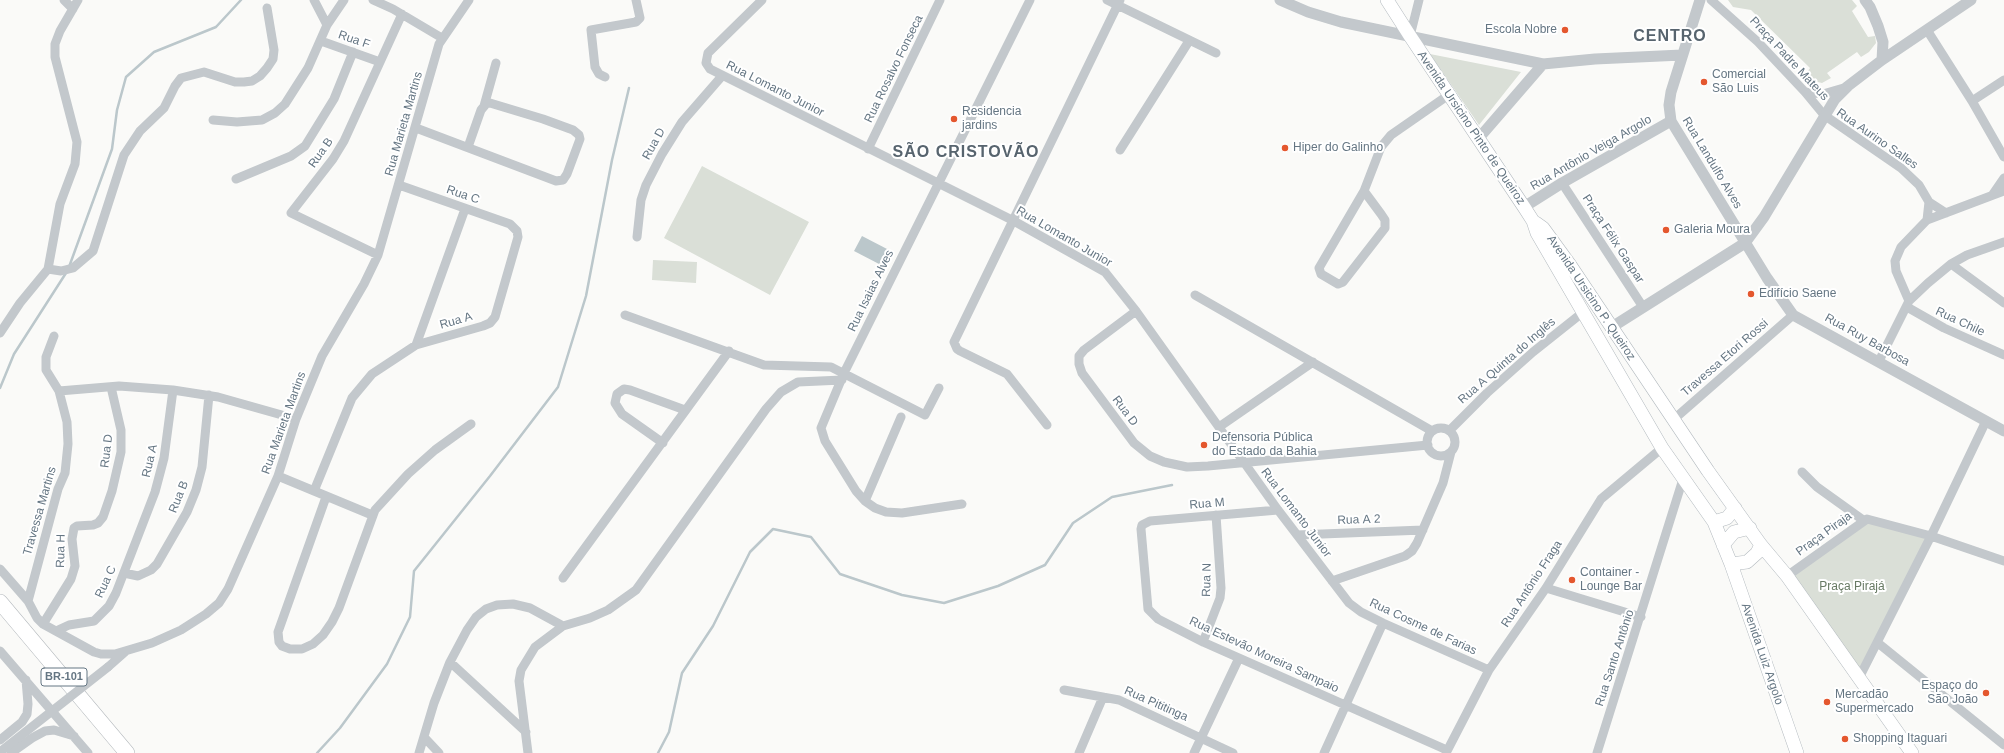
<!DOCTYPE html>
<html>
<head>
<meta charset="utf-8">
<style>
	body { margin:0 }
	canvas { display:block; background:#fafaf8 }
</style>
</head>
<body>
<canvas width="2004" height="753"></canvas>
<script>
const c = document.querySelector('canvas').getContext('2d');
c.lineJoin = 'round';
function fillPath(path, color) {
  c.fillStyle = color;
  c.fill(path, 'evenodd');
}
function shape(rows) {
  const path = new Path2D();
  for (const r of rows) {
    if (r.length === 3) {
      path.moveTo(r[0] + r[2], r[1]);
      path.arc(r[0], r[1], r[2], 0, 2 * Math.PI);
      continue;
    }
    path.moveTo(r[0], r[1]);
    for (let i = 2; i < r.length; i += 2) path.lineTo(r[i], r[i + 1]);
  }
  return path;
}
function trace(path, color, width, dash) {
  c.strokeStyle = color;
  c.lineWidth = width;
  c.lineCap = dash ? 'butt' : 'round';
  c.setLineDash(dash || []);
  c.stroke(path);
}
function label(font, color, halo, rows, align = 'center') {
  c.font = font + ' Arial,sans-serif';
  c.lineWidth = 4;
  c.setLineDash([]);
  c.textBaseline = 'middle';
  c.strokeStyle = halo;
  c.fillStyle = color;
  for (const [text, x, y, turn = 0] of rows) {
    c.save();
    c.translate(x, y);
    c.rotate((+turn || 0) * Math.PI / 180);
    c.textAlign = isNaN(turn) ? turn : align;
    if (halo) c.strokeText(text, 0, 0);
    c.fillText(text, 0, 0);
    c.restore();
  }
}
fillPath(shape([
	[1728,0,1852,0,1857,6,1852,11,1868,37,1875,36,1876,43,1869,52,1861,57,1857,52,1827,73,1831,78,1822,83,1818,82,1806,74,1810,68,1755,14,1751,10,1733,7],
	[1430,54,1521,72,1479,125],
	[702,166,809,222,770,295,664,238],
	[653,260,697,262,696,283,652,280],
	[1863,520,1931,536,1859,678,1787,576]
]), '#dadfd7');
fillPath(shape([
	[862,236,889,250,881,265,854,251]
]), '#bbc7cb');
trace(shape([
	[69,267,112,149,117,110,126,77,154,52,216,27,241,0],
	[0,388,14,354,66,273],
	[317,753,340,728,387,664,410,617,414,571,490,476,558,387,586,296,612,160,629,88],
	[658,753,669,732,682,673,713,626,750,552,773,529,811,537,840,574,902,595,944,603,998,586,1045,565,1073,523,1112,497,1172,485]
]), '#bbc7cb', 2.5);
const secondary = shape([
	[1387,0,1410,36,1524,207,1533,221,1537,233,1662,448,1714,522,1731,564,1797,753],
	[1536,223,1543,228,1570,265,1708,471,1761,545,1787,576,1912,753],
	[1714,522,1727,518,1735,508],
	[1723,545,1734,532,1750,528],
	[1731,564,1747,562,1757,553,1761,545]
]);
const trunk = shape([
	[0,602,127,753]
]);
trace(secondary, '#b3babf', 14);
trace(trunk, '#b4b9bd', 16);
trace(shape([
	[64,0,73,9],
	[373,0,393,9,442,38],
	[762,0,708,53,706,63,710,69,1012,220,1105,272,1136,311,1278,510,1349,603,1361,612,1383,623,1489,670],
	[1107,0,1216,53],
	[1711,0,1758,42,1805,92,1824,115,1901,168,1919,185,1929,202,1946,213],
	[327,25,344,0],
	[1927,30,1972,101,2004,157],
	[1410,36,1419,0],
	[321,41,380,62],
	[605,77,599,74,595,67,591,30,636,22,640,18,636,0],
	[1805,92,1823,94,1847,87],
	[1972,101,2004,80],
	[484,106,496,63],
	[213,120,237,122,262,120,275,113,285,104,308,68,327,25,314,0],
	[416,128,556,181,563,180,567,174,580,139,579,135,573,130,543,119,490,103,486,104,481,110,468,147],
	[868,149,940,0],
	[1120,150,1189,41],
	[236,179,291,156,305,146,334,99,353,52],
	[1562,183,1643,307],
	[1364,191,1381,214,1385,220,1385,228,1343,282,1338,284,1321,274,1319,268,1364,191,1381,147,1391,135,1450,94],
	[1993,194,2004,178],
	[1927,220,2004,191],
	[637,237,641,200,646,185,662,154,682,122,722,76],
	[378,255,291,213,333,159,344,141,402,14],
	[1951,264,2004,303],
	[48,269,61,271,73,268,93,251,124,155,140,131,164,108,175,86,181,78,204,72,235,82,244,82,252,81,260,76,267,68,273,59,274,50,267,8],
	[1195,295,1432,431],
	[1909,301,1896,271,1895,261,1901,247,1927,220,1929,202],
	[1907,307,1944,328,2004,355],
	[1136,311,1084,350,1079,356,1079,364,1082,373,1134,443,1150,456,1164,462,1187,467,1208,466,1428,445],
	[625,315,764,365,831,367,925,415,939,388],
	[0,333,20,303,48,269,60,204,75,164,77,142,55,57,55,44,60,31,78,0],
	[416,345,465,209],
	[1879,361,1909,301,1928,283,1951,264,1967,255,2004,242],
	[59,391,119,386,173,390,218,397,296,419],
	[1673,420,1793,315],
	[1047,425,1007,374,960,351,957,349,954,342,1120,0],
	[1219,427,1313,362],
	[1441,442,14],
	[1450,430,1487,393,1533,352,1582,313],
	[663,443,622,414,615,403,617,394,624,389,630,390,685,410],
	[1802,472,1817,487,1863,520],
	[278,476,372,515],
	[314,491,352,398,372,374,416,345,483,326,490,323,495,317,518,237,517,231,510,224,399,185],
	[326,497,278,632,279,642,282,646,290,649,302,649,313,644,323,635,332,622,339,608,375,510,408,474,435,450,471,424],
	[865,501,901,417],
	[962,504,902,513,886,512,875,508,865,501,856,491,825,441,821,428,844,373,1030,0],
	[1278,510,1150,521,1142,525,1141,529,1148,609,1158,619,1203,642,1447,750],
	[1297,535,1423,530],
	[0,569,28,601,37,618,43,624,94,652,101,654,115,654,152,643,181,630,206,614,219,603,228,589,278,476,296,419,322,356,364,284,378,255,439,44,469,0],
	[124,573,138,576,151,570,157,564,187,512,196,490,202,467,209,395],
	[1787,576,1867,519,1931,536,2004,561],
	[563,578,729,351],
	[1332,581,1405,556,1412,551,1417,543,1443,483,1451,452],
	[1546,588,1641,617],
	[28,601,58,489,65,473,68,444,67,422,59,391,46,370,46,357,54,336],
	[43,624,71,579,75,566,72,539,74,528,77,526,93,525,98,523,103,517,112,491,121,452,121,430,111,387],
	[56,631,69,625,94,621,109,606,116,593,155,492,164,458,173,390],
	[1203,642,1220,598,1221,588,1216,515],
	[1878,643,2004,745],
	[0,651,88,753],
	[450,662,526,732],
	[108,667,125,652],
	[1859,678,1931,536,1986,421],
	[1064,690,1119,700,1233,753],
	[424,737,439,753],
	[0,740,22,722,27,714,28,704,26,680],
	[11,753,32,738,45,731,54,730,74,736],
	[419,753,434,703,450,662,467,630,476,617,486,609,497,605,513,604,530,608,563,626],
	[528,753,519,681,521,670,535,647,563,626,590,618,608,610,636,590,766,409,781,392,798,382,842,380],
	[1079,753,1103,697],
	[1194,753,1239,658],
	[1324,753,1383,623],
	[1446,753,1489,670,1546,588,1601,499,1662,448],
	[1597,753,1683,479]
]), '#c3c8cc', 9);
trace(shape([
	[1280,0,1308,12,1341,22,1543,64,1595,59,1682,55],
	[1700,0,1671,92,1669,105,1671,121,1767,278,1793,315,2004,431],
	[1865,0,1870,7,1878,26,1883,42,1882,60],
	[1479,138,1543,64],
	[1524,207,1562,183,1671,121],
	[1612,327,1745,243,1764,217,1835,99,1848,86,1882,60,1971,0]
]), '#c3c8cc', 11);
trace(secondary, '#fff', 13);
trace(trunk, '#fff', 15);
trace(shape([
	[0,752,108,667]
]), '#c3c8cc', 9);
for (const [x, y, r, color] of [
	[1565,30,4,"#e4572e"],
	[1704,82,4,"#e4572e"],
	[954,119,4,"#e4572e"],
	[1285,148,4,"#e4572e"],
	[1666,230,4,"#e4572e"],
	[1751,294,4,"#e4572e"],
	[1204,445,4,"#e4572e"],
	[1572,580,4,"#e4572e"],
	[1986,693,4,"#e4572e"],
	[1827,702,4,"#e4572e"],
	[1845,739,4,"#e4572e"]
]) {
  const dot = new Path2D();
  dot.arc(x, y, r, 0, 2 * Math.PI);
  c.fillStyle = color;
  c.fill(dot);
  trace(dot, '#fff', 1.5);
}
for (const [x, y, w] of [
	[64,677,46]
]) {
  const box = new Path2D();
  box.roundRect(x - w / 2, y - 9, w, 18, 3);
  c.fillStyle = '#fff';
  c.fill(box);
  trace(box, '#657683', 1);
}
label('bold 11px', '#657683', null, [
	["BR-101",64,677]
]);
label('12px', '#657683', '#fff', [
	["Escola Nobre",1557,30,"right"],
	["Comercial",1712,75],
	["São Luis",1712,89],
	["Residencia",962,112],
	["jardins",962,126],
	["Hiper do Galinho",1293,148],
	["Galeria Moura",1674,230],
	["Edifício Saene",1759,294],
	["Defensoria Pública",1212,438],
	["do Estado da Bahia",1212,452],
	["Container -",1580,573],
	["Lounge Bar",1580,587],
	["Espaço do",1978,686,"right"],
	["São João",1978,700,"right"],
	["Mercadão",1835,695],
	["Supermercado",1835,709],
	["Shopping Itaguari",1853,739]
], 'left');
label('12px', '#657683', '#fff', [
	["Rua F",354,40,19],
	["Praça Padre Mateus",1789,59,47],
	["Rua Rosalvo Fonseca",894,69,-64],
	["Rua Lomanto Junior",775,89,27],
	["Rua Marieta Martins",404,124,-74],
	["Avenida Ursicino Pinto de Queiroz",1471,128,56],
	["Rua Aurino Salles",1877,139,35],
	["Rua D",654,144,-61],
	["Rua B",321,153,-55],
	["Rua Antônio Veiga Argolo",1591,153,-30],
	["Rua Landulfo Alves",1712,163,59],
	["Rua C",463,195,19],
	["Rua Lomanto Junior",1064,237,30],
	["Praça Félix Gaspar",1613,239,57],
	["Rua Isaias Alves",871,291,-64],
	["Avenida Ursicino P. Queiroz",1591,298,56],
	["Rua A",456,321,-16],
	["Rua Chile",1960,322,25],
	["Rua Ruy Barbosa",1867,340,29],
	["Travessa Etori Rossi",1725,358,-41],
	["Rua A Quinta do Inglês",1507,361,-41],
	["Rua D",1125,411,53],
	["Rua Marieta Martins",284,423,-70],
	["Rua D",107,451,-83],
	["Rua A",150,461,-77],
	["Rua B",179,497,-68],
	["Rua M",1207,504,-5],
	["Travessa Martins",40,511,-74],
	["Rua Lomanto Junior",1296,513,53],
	["Rua A 2",1359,520,-2],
	["Praça Piraja",1824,534,-36],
	["Rua H",61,551,-89],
	["Rua N",1207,580,-89],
	["Rua C",106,582,-65],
	["Rua Antônio Fraga",1532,584,-57],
	["Rua Cosme de Farias",1423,627,25],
	["Avenida Luiz Argolo",1762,654,71],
	["Rua Estevão Moreira Sampaio",1264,655,25],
	["Rua Santo Antônio",1615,658,-72],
	["Rua Pititinga",1156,704,24]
]);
label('12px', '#687a64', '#fff', [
	["Praça Pirajá",1852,587]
]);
c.letterSpacing = '1px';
label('bold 16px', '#57646e', '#fff', [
	["CENTRO",1670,37],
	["SÃO CRISTOVÃO",966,153]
]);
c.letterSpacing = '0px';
</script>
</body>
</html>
